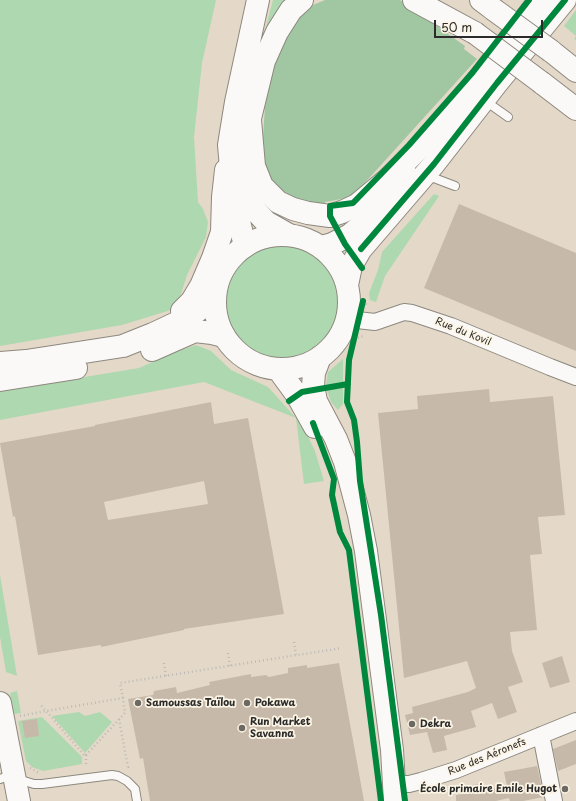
<!DOCTYPE html>
<html>
<head>
<meta charset="utf-8">
<style>
	body { margin:0 }
	#map { position:relative; width:576px; height:801px; overflow:hidden; background:#e4d9c8; font-family:"Playpen Sans",sans-serif }
	canvas { display:block }
	.scale { position:absolute; left:434px; top:20px; width:109px; height:18px; box-sizing:border-box; border:2px solid #2b2b2b; border-top:0; padding-left:5px; font-size:12px; line-height:14px; white-space:nowrap; color:#2b2b2b; -webkit-text-stroke:3px #fcf5e5; paint-order:stroke }
</style>
</head>
<body>
<div id="map">
<canvas width="576" height="801"></canvas>
<div class="scale">50 m</div>
</div>
<script>
const c = document.querySelector('canvas').getContext('2d');
c.lineJoin = 'round';
function fillPath(path, color) {
  c.fillStyle = color;
  c.fill(path, 'evenodd');
}
function shape(rows) {
  const path = new Path2D();
  for (const r of rows) {
    if (r.length === 3) {
      path.moveTo(r[0] + r[2], r[1]);
      path.arc(r[0], r[1], r[2], 0, 2 * Math.PI);
      continue;
    }
    path.moveTo(r[0], r[1]);
    for (let i = 2; i < r.length; i += 2) path.lineTo(r[i], r[i + 1]);
  }
  return path;
}
function trace(path, color, width, dash) {
  c.strokeStyle = color;
  c.lineWidth = width;
  c.lineCap = dash ? 'butt' : 'round';
  c.setLineDash(dash || []);
  c.stroke(path);
}
function label(font, color, halo, rows, align = 'center') {
  c.font = font + ' "Playpen Sans",sans-serif';
  c.lineWidth = 3.5;
  c.setLineDash([]);
  c.textBaseline = 'middle';
  c.strokeStyle = halo;
  c.fillStyle = color;
  for (const [text, x, y, turn = 0] of rows) {
    c.save();
    c.translate(x, y);
    c.rotate((+turn || 0) * Math.PI / 180);
    c.textAlign = isNaN(turn) ? turn : align;
    if (halo) c.strokeText(text, 0, 0);
    c.fillText(text, 0, 0);
    c.restore();
  }
}
fillPath(shape([
	[0,0,216,0,202,63,194,137,198,202,203,209,208,222,206,237,187,275,181,294,171,310,122,325,0,346],
	[273,0,290,0,262,42],
	[576,10,576,40,574,39,576,36,564,26],
	[434,194,439,196,385,276,376,302,370,300,369,293,378,270,382,252],
	[283,302,60],
	[196,345,211,351,231,370,268,387,296,418,299,418,315,451,324,481,304,484,296,418,204,382,0,420,0,391,139,368,175,352],
	[343,359,343,382,326,385,328,372],
	[343,388,343,404,338,410,331,402,327,390],
	[0,575,17,676,6,672,0,637],
	[17,691,21,713,14,714,10,693],
	[79,712,85,716,100,712,112,722,85,753,52,716],
	[42,717,82,757,82,764,43,771,32,767,26,761,18,721]
]), '#aed8af');
fillPath(shape([
	[325,0,400,0,465,46,464,49,477,59,352,197,325,202,324,209,304,207,271,183,262,154,265,106,276,57,289,27,313,5]
]), '#a0c7a2');
fillPath(shape([
	[459,204,576,253,576,351,424,288],
	[489,389,490,402,553,396,565,515,538,517,542,554,530,555,537,630,510,632,512,651,523,682,508,687,517,712,498,719,492,703,471,711,476,727,444,736,447,750,433,753,427,732,410,735,405,715,413,713,412,707,468,692,476,688,467,661,404,678,378,413,418,409,417,396],
	[211,402,214,424,248,418,284,614,184,629,184,630,101,647,101,645,38,655,15,516,13,517,0,443,95,426,95,425],
	[204,481,208,504,108,520,104,502],
	[562,656,570,682,550,688,542,663],
	[339,663,364,801,150,801,143,758,140,759,128,699,153,695,154,691,176,687,177,693,210,685,209,682,251,674,251,677,266,675,269,677,288,673,288,668,307,665,307,668],
	[37,719,39,736,25,738,22,721],
	[576,740,576,764,558,771,553,749],
	[537,766,544,797,523,801,510,801,509,798,496,801,456,801,456,795,469,793,468,786,483,783,484,790,507,786,504,772]
]), '#c6b9aa');
const lane = shape([
	[484,100,508,117],
	[426,175,455,186],
	[0,779,14,774,24,781,34,784,42,784,112,775,118,776,127,781,135,789,137,801]
]);
const street = shape([
	[347,318,357,320,375,322,404,312,412,313,451,326,550,367,576,377],
	[541,735,554,801],
	[395,784,409,784,421,781,456,770,576,721]
]);
const secondary = shape([
	[182,311,192,301,201,286,213,258,222,232,223,197,226,170],
	[152,350,195,331,212,333,224,336],
	[0,363,26,361,123,346,153,334,187,318,203,307,215,293],
	[0,380,76,368],
	[0,703,19,801]
]);
const primary = shape([
	[435,135,540,0],
	[282,302,67],
	[321,247,332,244,350,235,363,224,405,173],
	[347,285,351,266,361,249,434,164,497,83,565,0],
	[320,357,314,373,313,386,316,401,336,439,345,462,359,515,366,551,392,750,395,801],
	[278,369,297,395,315,427]
]);
const highway = shape([
	[414,0,475,33],
	[481,0,493,9],
	[551,51,576,71],
	[542,83,576,109],
	[250,120,254,166,262,186,278,202,293,209,308,213,330,216,342,212,357,205,387,180,447,121],
	[289,235,266,222,254,209,249,195,246,177,245,139,264,61,277,32,291,10,302,0],
	[245,246,234,201,229,145,236,102,258,0]
]);
trace(lane, '#8d887f', 10);
trace(street, '#8d887f', 18);
trace(secondary, '#8d887f', 24);
trace(primary, '#8d887f', 24);
trace(highway, '#8d887f', 24);
trace(shape([
	[363,301,367,305],
	[354,339,363,336],
	[294,642,296,655],
	[228,653,230,666],
	[164,663,166,676],
	[123,698,120,683,342,648],
	[20,716,46,711,123,698,125,713,85,756,46,711,40,704],
	[119,719,128,767,126,767],
	[86,755,86,766],
	[30,768,40,773]
]), '#bcbab7', 2.5, [1, 3]);
trace(lane, '#fbf9f7', 8);
trace(street, '#fbf9f7', 16);
trace(secondary, '#fbf9f7', 22);
trace(primary, '#fbf9f7', 22);
trace(highway, '#fbf9f7', 22);
const highwayBridge = shape([
	[493,9,551,51],
	[475,33,542,83]
]);
trace(highwayBridge, '#8d887f', 24, []);
trace(highwayBridge, '#fbf9f7', 22);
trace(shape([
	[361,249,434,164,497,83,565,0],
	[362,268,345,244,330,216,330,206,353,203,409,145,473,72,529,0],
	[363,301,349,360,347,402,354,420,357,442,360,481,381,615,405,801],
	[289,401,302,392,348,384],
	[313,423,334,479,332,495,340,532,349,550,381,801]
]), '#00873e', 6);
for (const [x, y, r, color] of [
	[138,703,4,"#6c6862"],
	[247,703,4,"#6c6862"],
	[412,724,4,"#6c6862"],
	[242,728,4,"#6c6862"],
	[565,789,4,"#6c6862"]
]) {
  const dot = new Path2D();
  dot.arc(x, y, r, 0, 2 * Math.PI);
  c.fillStyle = color;
  c.fill(dot);
  trace(dot, '#fcf5e5', 1.5);
}
label('10px', '#2b2b2b', '#fcf5e5', [
	["Rue du Kovil",463,332,22],
	["Rue des Aéronefs",487,757,-22]
]);
label('bold 10px', '#2b2b2b', '#fcf5e5', [
	["Samoussas Taïlou",146,703],
	["Pokawa",255,703],
	["Run Market",250,722],
	["Savanna",250,734],
	["Dekra",420,724],
	["École primaire Emile Hugot",557,789,"right"]
], 'left');
</script>
</body>
</html>
